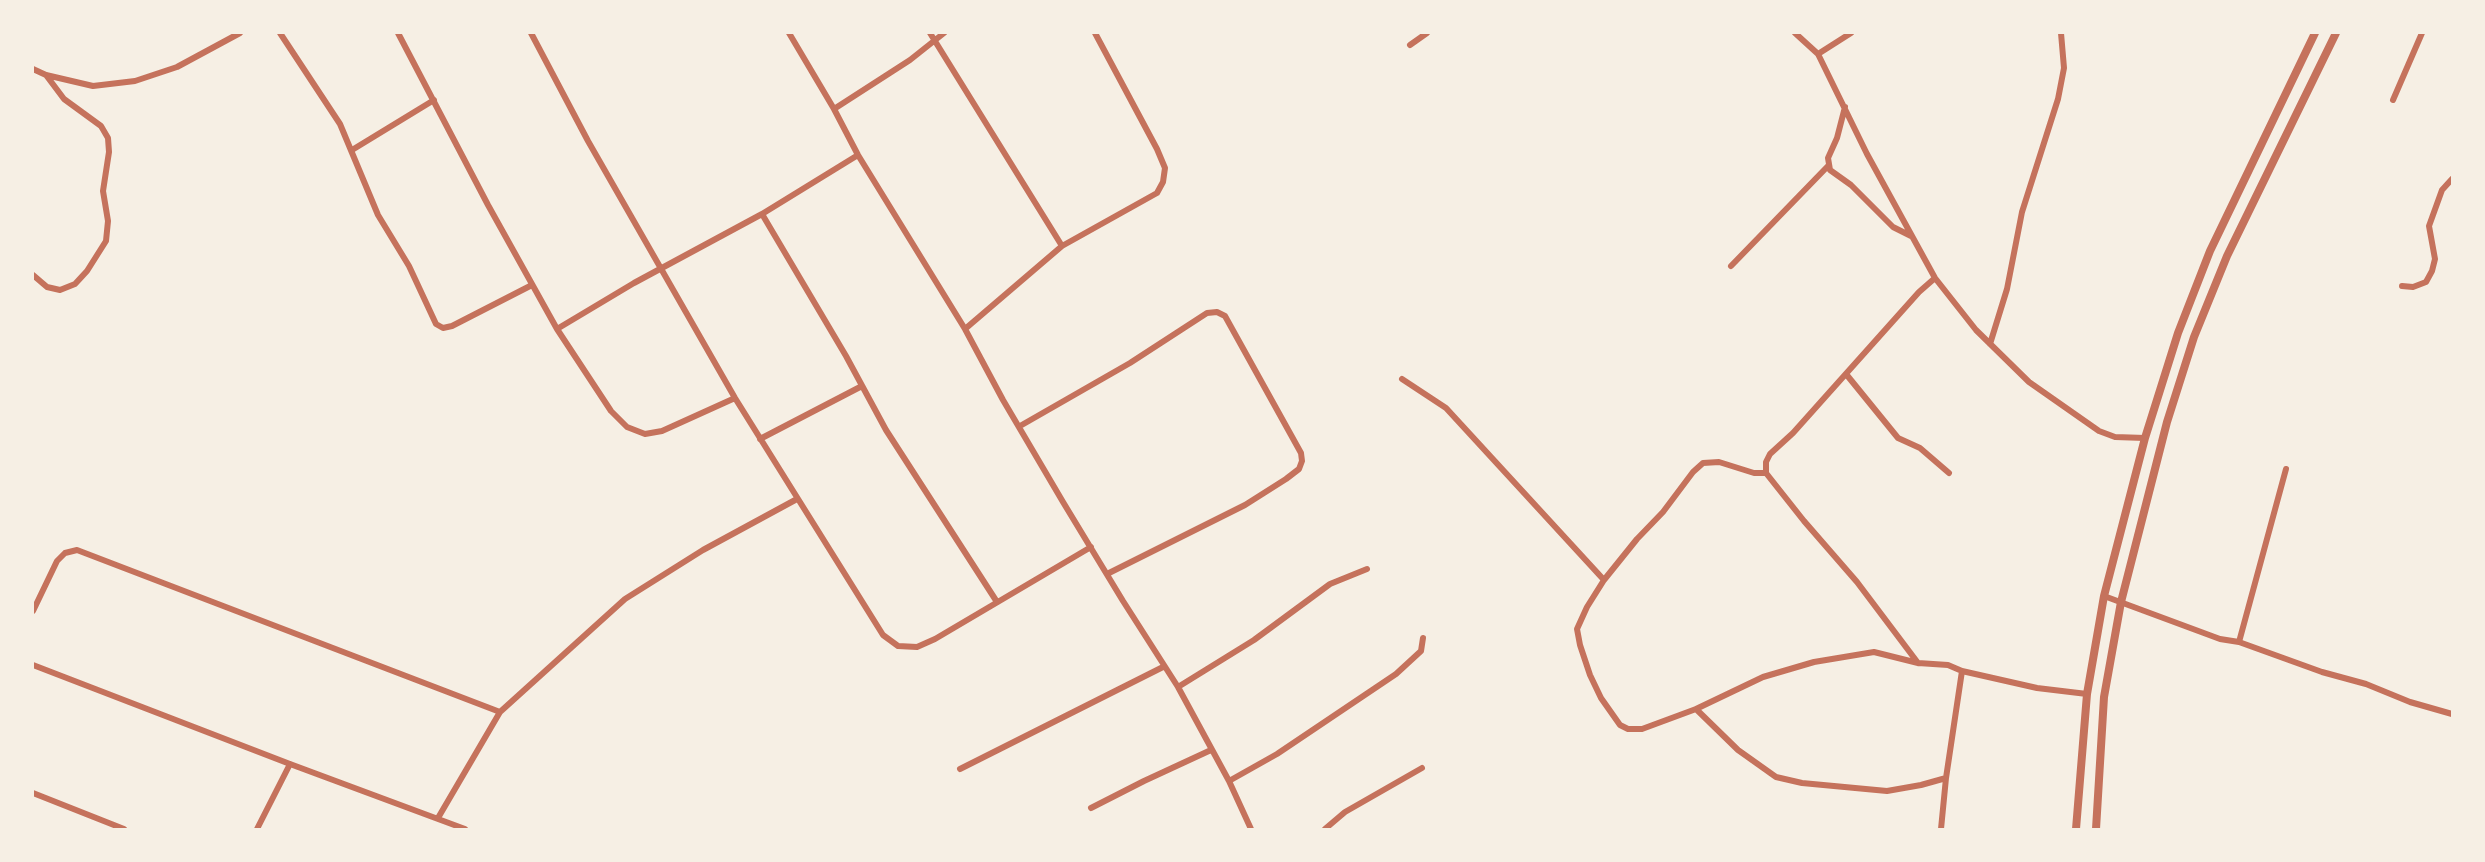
<!DOCTYPE html>
<html>
<head>
<meta charset="utf-8">
<style>
	body { margin:0 }
	#map { position:relative; width:2485px; height:862px; overflow:hidden; background:#f6efe4; font-family:"DejaVu Sans",sans-serif }
	canvas { display:block }
	.frame { position:absolute; inset:0; border:34px solid #f6efe4; pointer-events:none }
</style>
</head>
<body>
<div id="map">
<canvas width="2485" height="862"></canvas>
<div class="frame"></div>
</div>
<script>
const c = document.querySelector('canvas').getContext('2d');
c.lineJoin = 'round';
function shape(rows) {
  const path = new Path2D();
  for (const r of rows) {
    path.moveTo(r[0], r[1]);
    for (let i = 2; i < r.length; i += 2) path.lineTo(r[i], r[i + 1]);
  }
  return path;
}
function trace(path, color, width, dash) {
  c.strokeStyle = color;
  c.lineWidth = width;
  c.lineCap = dash ? 'butt' : 'round';
  c.setLineDash(dash || []);
  c.stroke(path);
}
trace(shape([
	[280,33,340,124,378,215,409,266,436,324,443,328,452,326,532,285],
	[398,33,488,205,557,329,611,411,627,427,645,434,662,431,735,398],
	[531,33,588,141,735,398,883,635,898,646,917,647,935,639,1091,547],
	[789,33,834,109,858,155,965,329,1003,400,1063,502,1123,601,1178,687,1229,781,1251,829],
	[930,33,1062,246],
	[1795,33,1818,54,1867,154,1935,278,1976,330,2029,382,2099,431,2115,437,2145,438],
	[1410,45,1427,33],
	[1818,54,1851,33],
	[33,69,46,75,93,86,135,81,177,67,240,33],
	[2393,100,2422,33],
	[1845,107,1837,138,1828,158,1830,170,1851,185,1893,227,1911,236],
	[834,109,910,60,944,33],
	[352,150,434,100],
	[762,214,846,356,886,430,997,602],
	[1731,266,1828,166],
	[33,275,47,287,60,290,75,284,87,271,106,241,108,221,103,191,109,152,108,138,101,126,64,99,46,75],
	[2402,286,2413,287,2426,282,2432,271,2435,259,2429,226,2442,190,2452,179],
	[557,329,634,283,762,214,858,155],
	[965,329,1062,246,1157,193,1163,182,1165,168,1157,149,1095,33],
	[1990,344,2007,289,2022,212,2058,99,2064,68,2061,33],
	[1846,374,1898,438,1920,448,1949,473],
	[1402,379,1446,408,1604,580,1587,607,1577,629,1580,645,1590,675,1601,698,1620,725,1628,729,1642,729,1696,709,1738,750,1776,777,1802,783,1887,791,1921,785,1946,778,1962,671],
	[1020,426,1130,363,1207,313,1217,312,1225,316,1301,453,1302,461,1299,469,1286,479,1245,505,1107,574],
	[760,439,862,386],
	[1604,580,1637,539,1663,512,1693,472,1703,463,1719,462,1754,473,1766,473],
	[2104,596,2220,639,2239,642,2322,672,2366,684,2410,702,2452,714],
	[33,611,57,561,65,553,77,550,500,712],
	[2239,642,2286,469],
	[1918,663,1857,582,1804,521,1766,473,1766,462,1770,454,1793,433,1919,292,1935,278],
	[33,665,290,764,465,829],
	[1178,687,1254,640,1330,584,1367,569],
	[1696,709,1763,677,1814,662,1874,652,1918,663,1948,665,1962,671,2037,688,2087,694],
	[960,769,1163,667],
	[1229,781,1277,754,1396,674,1421,651,1423,638],
	[33,793,124,829],
	[1091,808,1144,781,1211,750],
	[438,818,500,712,625,599,703,550,797,499],
	[257,829,290,764],
	[1325,829,1345,812,1422,768],
	[1941,829,1946,778]
]), '#c5725c', 6);
trace(shape([
	[2076,829,2087,694,2104,596,2145,438,2178,333,2210,251,2315,33],
	[2096,829,2104,697,2121,602,2167,422,2194,337,2227,256,2336,33]
]), '#c5725c', 8);
</script>
</body>
</html>
